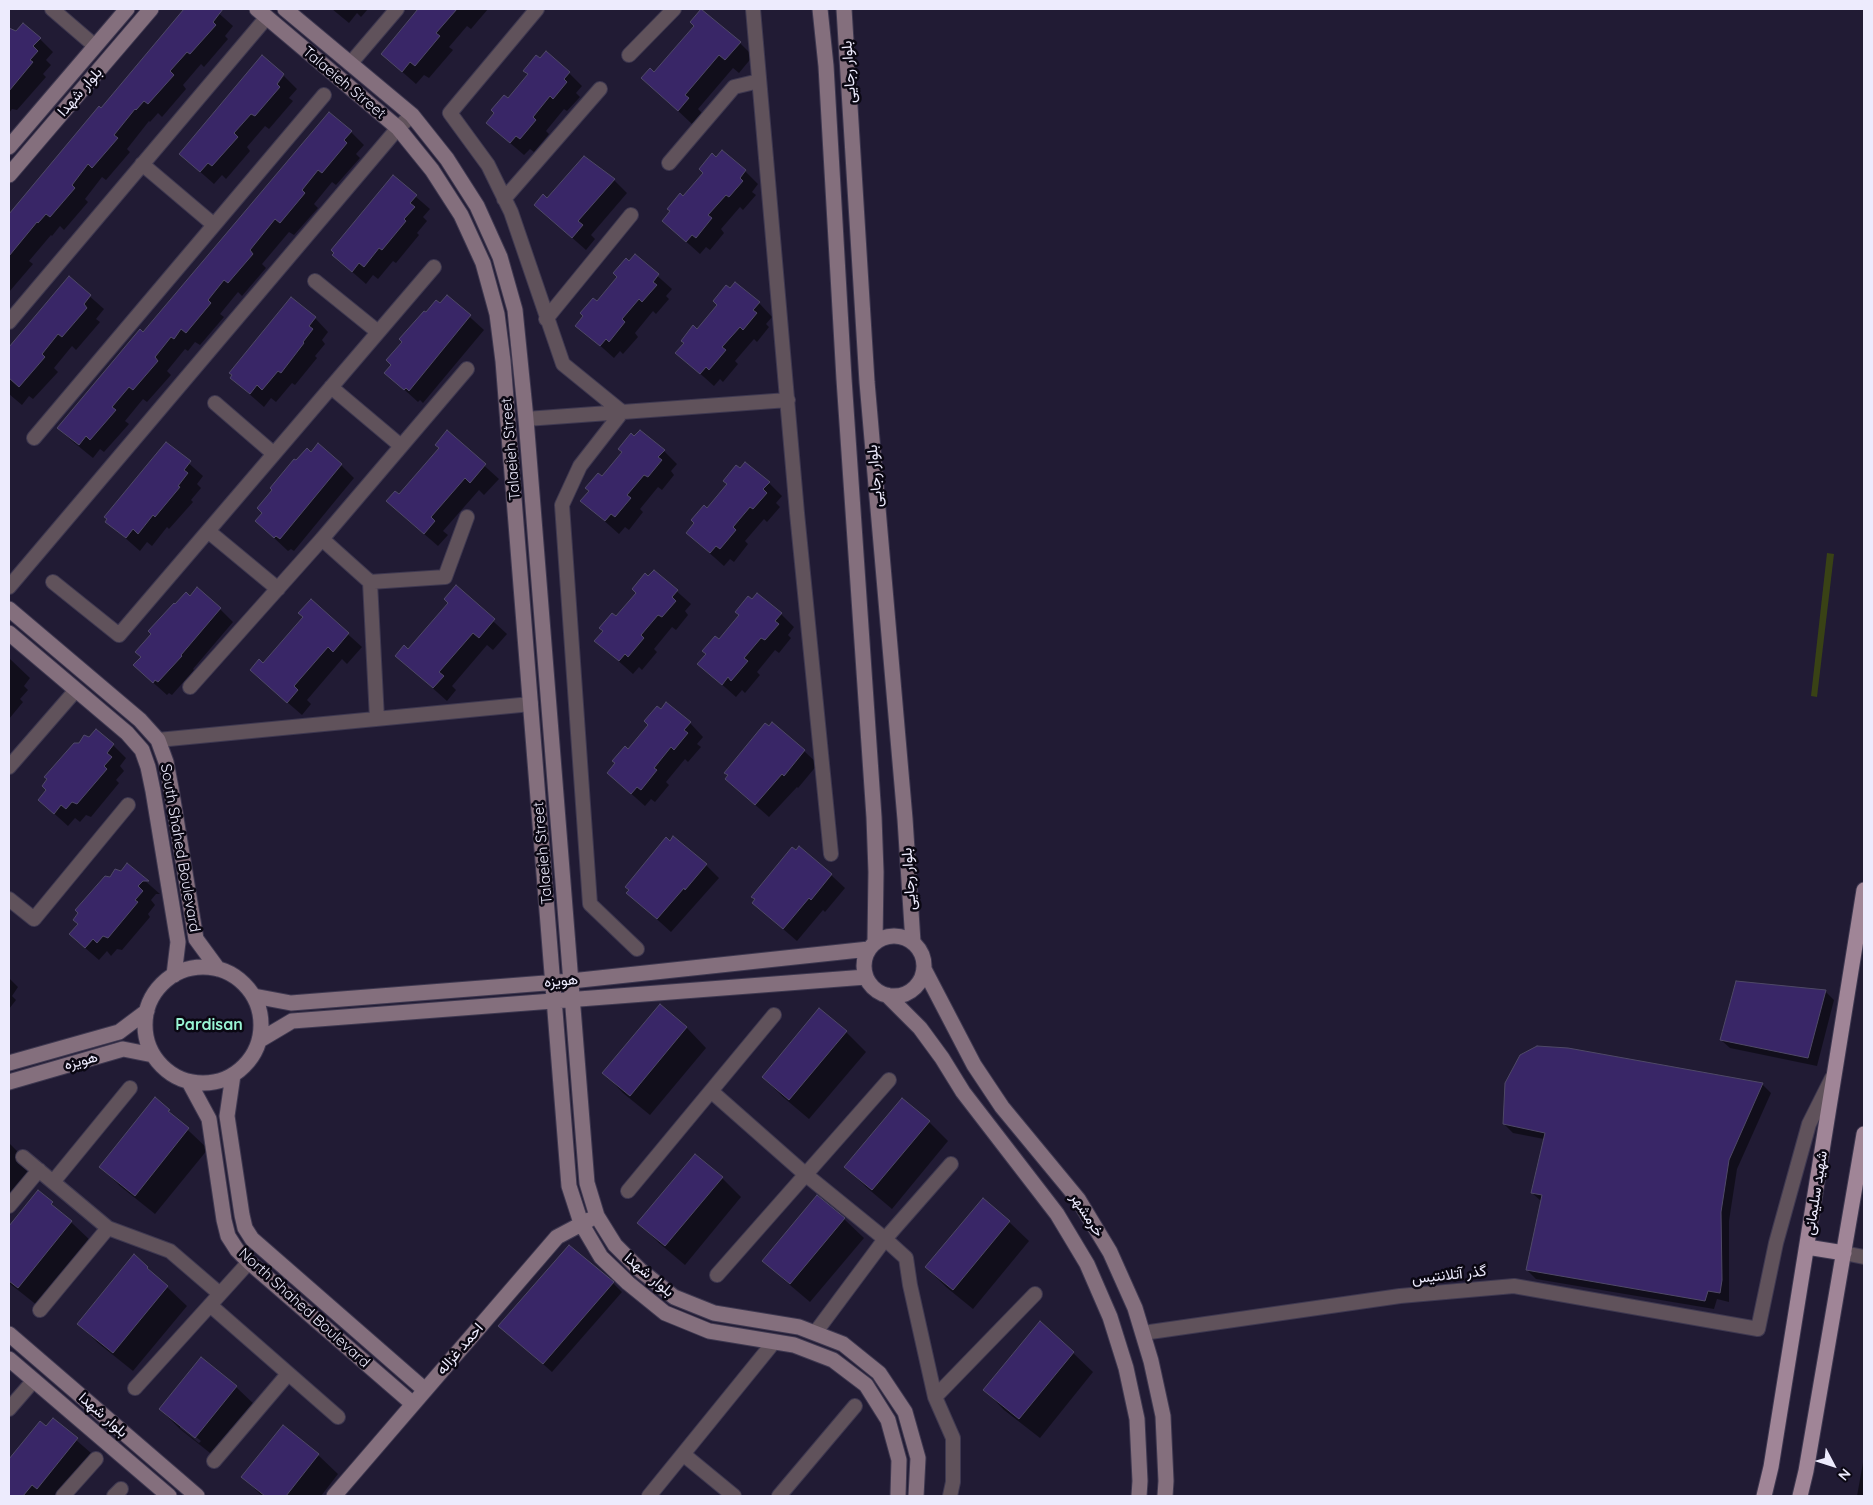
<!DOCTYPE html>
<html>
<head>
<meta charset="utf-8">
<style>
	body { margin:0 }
	#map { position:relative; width:1873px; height:1505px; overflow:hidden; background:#211b34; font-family:Quicksand,sans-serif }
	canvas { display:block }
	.frame { position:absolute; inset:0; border:10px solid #edebfd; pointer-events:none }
	.north { position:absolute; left:1808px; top:1440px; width:50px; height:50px; -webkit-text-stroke:4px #0a0712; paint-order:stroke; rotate:130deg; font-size:14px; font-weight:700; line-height:20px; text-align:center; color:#edebfd }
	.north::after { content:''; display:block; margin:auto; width:18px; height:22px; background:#edebfd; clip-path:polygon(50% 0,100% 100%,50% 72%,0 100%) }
</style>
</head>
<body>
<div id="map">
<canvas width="1873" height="1505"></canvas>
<div class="frame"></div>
<div class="north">N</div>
</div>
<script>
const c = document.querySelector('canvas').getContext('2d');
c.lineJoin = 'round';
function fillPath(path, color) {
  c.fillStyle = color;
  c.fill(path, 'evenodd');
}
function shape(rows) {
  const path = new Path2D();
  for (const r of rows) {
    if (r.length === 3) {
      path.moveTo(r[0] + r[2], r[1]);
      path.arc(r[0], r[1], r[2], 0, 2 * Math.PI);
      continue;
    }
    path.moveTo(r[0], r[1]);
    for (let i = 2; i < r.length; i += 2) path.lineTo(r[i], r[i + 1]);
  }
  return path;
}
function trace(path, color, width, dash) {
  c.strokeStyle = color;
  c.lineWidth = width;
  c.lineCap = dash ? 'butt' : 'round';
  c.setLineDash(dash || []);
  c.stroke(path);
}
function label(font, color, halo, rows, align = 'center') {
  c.font = font + ' Quicksand,Vazirmatn,sans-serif';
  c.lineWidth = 5;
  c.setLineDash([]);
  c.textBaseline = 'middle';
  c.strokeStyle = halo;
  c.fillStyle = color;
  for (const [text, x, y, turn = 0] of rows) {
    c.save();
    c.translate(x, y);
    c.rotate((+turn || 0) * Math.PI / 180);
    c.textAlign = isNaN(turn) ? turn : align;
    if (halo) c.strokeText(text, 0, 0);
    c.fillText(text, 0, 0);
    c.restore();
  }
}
fillPath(shape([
	[1827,553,1834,554,1817,697,1811,696]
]), '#394215');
fillPath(shape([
	[186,9,214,9,233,26,225,36,228,39,204,67,201,64,183,85,186,89,162,117,158,113,150,122,149,121,127,149,130,152,106,180,102,177,85,199,88,202,64,230,60,226,52,236,51,235,29,261,33,264,9,292,9,216,99,108,101,110],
	[332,9,368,9,361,17,357,13,349,23],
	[421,9,488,9,471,29,467,26,449,47,453,50,429,78,424,75,416,84,382,54],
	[12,31,40,39,53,52,46,60,51,65,43,74,46,77,17,110,12,109,9,113,9,35],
	[740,43,753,56,739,73,733,68,698,109,702,113,692,124,643,78],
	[569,73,582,86,576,93,580,97,567,111,564,109,546,131,549,134,534,152,530,149,524,155,487,123,508,100],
	[284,76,297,89,289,98,293,101,269,129,265,126,247,147,250,151,226,179,222,175,214,184,180,154,274,89],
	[351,132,364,145,356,154,360,158,336,185,332,182,314,204,318,208,294,235,289,232,262,264,266,268,242,296,238,292,220,314,224,317,200,345,195,342,188,351,185,349,167,371,171,375,147,402,143,399,125,421,129,424,104,452,100,449,93,458,72,441,58,428,143,333],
	[716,158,745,171,758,184,752,192,756,195,743,210,740,207,721,229,724,233,710,250,706,247,700,254,663,221],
	[393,177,430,209,423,217,427,221,417,233,419,235,396,263,393,261,378,279,373,275,366,284,333,255],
	[614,180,627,193,591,235,595,239,586,250,535,205],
	[635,256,672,289,666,296,669,299,656,314,653,311,635,333,638,337,623,354,620,351,614,358,577,325],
	[69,278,104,309,96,319,100,322,76,350,72,346,54,368,58,372,33,399,29,396,22,405,9,394,9,349],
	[448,297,484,330,423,403,420,400,418,402,386,373,392,365,426,314,440,305],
	[759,303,772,317,766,324,769,327,757,342,754,339,735,361,738,364,723,382,720,379,714,386,677,353,697,330],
	[315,318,328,332,322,340,325,344,315,356,317,358,295,385,292,383,276,402,271,398,264,407,231,378],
	[447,432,499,479,484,495,479,490,443,531,448,535,438,546,401,514,399,496,441,449],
	[166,443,203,476,197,484,201,488,191,500,193,502,169,529,167,527,152,546,147,542,140,551,107,522],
	[664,451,677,464,671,471,674,475,662,490,658,487,640,509,643,512,629,530,625,527,619,534,582,501,602,478],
	[297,462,341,465,354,478,294,551,291,549,288,551,256,521],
	[769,483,782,496,776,503,780,507,767,522,764,519,745,541,748,544,734,562,730,559,724,566,687,533,708,510],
	[654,571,691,604,685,611,688,615,676,630,672,627,654,649,657,652,642,670,639,667,633,674,596,641],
	[456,587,507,634,493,650,487,645,452,686,456,690,447,701,397,656,408,651,450,603],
	[190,597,220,609,233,622,193,669,194,670,172,695,169,693,167,695,148,678,142,657,175,606],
	[311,601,362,647,347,664,342,659,307,700,311,704,302,715,265,683,304,617],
	[781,614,794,627,788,635,791,638,779,653,775,650,757,672,760,675,745,693,742,690,736,697,699,664,719,641],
	[9,658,30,678,24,686,28,690,20,699,23,702,9,719],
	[690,723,703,737,697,744,701,747,688,762,685,759,666,782,669,785,655,802,651,799,645,806,608,773,629,750],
	[79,745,113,745,126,758,120,766,124,771,116,780,119,783,91,817,86,815,80,822,75,818,68,826,39,800],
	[804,751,818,764,798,788,797,787,769,817,726,779],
	[127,865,160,894,156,894,151,900,155,905,148,914,150,917,122,950,117,949,111,956,107,951,99,960,84,947,79,924,110,879,121,873],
	[706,865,719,878,671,932,628,893],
	[831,875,845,888,825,912,823,910,797,941,753,903],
	[9,978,18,987,12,996,16,1000,9,1009],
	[1825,991,1834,1000,1817,1066,1730,1048,1721,1040],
	[660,1006,687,1028,706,1048,650,1115,623,1093,604,1073],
	[846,1032,866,1052,809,1119,783,1097,763,1077],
	[1762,1084,1771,1093,1737,1169,1729,1221,1729,1302,1717,1299,1714,1309,1536,1279,1527,1270,1541,1201,1532,1193,1544,1139,1513,1133,1504,1124],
	[155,1099,208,1149,155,1214,120,1186,101,1167],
	[929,1122,948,1141,892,1209,866,1187,846,1167],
	[9,1143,35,1169,9,1201],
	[722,1178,741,1197,685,1265,659,1243,639,1223],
	[38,1191,91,1241,38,1306,9,1283,9,1228],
	[983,1200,1009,1222,1029,1241,973,1309,946,1287,926,1267],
	[844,1219,864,1238,810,1302,784,1280,764,1261],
	[134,1256,187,1306,133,1371,98,1343,79,1324],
	[613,1283,622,1292,552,1372,500,1326],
	[1073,1353,1093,1372,1040,1438,1004,1410,985,1390],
	[201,1358,236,1387,256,1406,215,1457,180,1429,160,1409],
	[180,1424,201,1441,199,1443,180,1428],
	[53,1420,91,1453,54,1496,9,1496,9,1461,40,1423,47,1428],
	[283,1427,318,1455,338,1474,321,1496,262,1496,243,1477],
	[1864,1457,1864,1496,1857,1496]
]), '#0007');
const building = shape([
	[184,9,223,9,213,22,216,25,190,54,187,52,170,71,174,75,148,104,144,101,136,110,135,109,114,135,118,138,92,168,88,164,72,185,75,188,50,217,46,214,38,223,37,222,9,256,9,214,99,106,101,108,184,9],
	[418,9,457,9,436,33,440,36,415,66,410,62,402,72,381,54,418,9],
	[701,9,741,42,725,60,719,55,685,95,689,98,678,111,641,78,650,68,654,72,694,26,690,22,701,9],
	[23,23,41,38,33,46,38,51,30,60,33,62,9,91,9,28,16,31,23,23],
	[546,51,570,72,564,79,567,82,553,99,550,96,533,117,536,120,520,139,516,136,510,143,486,123,494,113,491,110,504,95,508,98,528,74,523,71,536,55,540,58,546,51],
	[262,55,284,74,277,84,280,87,255,116,251,114,234,133,238,137,212,166,208,163,200,172,179,154,262,55],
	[329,112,352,131,344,140,347,143,322,173,318,170,302,190,305,193,280,223,275,219,250,250,253,254,228,283,224,280,208,300,211,303,186,333,181,329,174,339,171,337,155,357,158,361,133,390,129,387,112,407,116,410,90,440,86,436,79,445,57,428,140,329,143,332,329,112],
	[722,150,746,170,740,178,743,181,729,197,726,195,708,215,712,218,696,238,692,235,686,242,662,221,670,211,667,209,680,193,683,196,703,173,699,169,712,153,716,157,722,150],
	[584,156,615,179,578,221,583,225,572,238,534,205,543,194,547,198,584,156],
	[393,175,417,195,410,203,415,207,404,219,406,221,382,250,379,248,364,267,359,263,352,272,332,255,334,253,331,250,393,175],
	[635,254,659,274,653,282,657,285,642,302,639,299,622,319,625,322,609,342,606,339,600,346,575,326,583,316,580,313,593,298,597,301,617,277,613,273,626,258,629,261,635,254],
	[69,276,91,295,84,304,87,308,62,337,58,334,42,354,45,357,19,387,9,378,9,347,69,276],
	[735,282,760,302,753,310,757,313,743,330,740,327,722,347,726,350,709,370,706,367,700,374,675,353,684,343,681,341,693,325,697,329,717,305,713,301,726,285,730,288,735,282],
	[447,295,471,315,409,391,406,388,404,390,384,373,391,365,386,360,402,342,399,339,424,311,426,312,436,300,440,303,447,295],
	[291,297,316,317,309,326,313,329,303,342,304,343,281,373,278,371,262,390,257,385,250,394,230,378,232,375,229,373,291,297],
	[447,430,486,464,470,483,465,478,431,517,435,521,424,534,386,501,395,491,399,494,439,448,435,445,447,430],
	[640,430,665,450,658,457,662,460,648,477,644,475,627,495,631,498,615,517,611,514,605,521,580,501,589,491,585,488,598,473,602,476,622,452,618,449,631,433,634,436,640,430],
	[166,442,191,461,184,470,188,473,178,486,180,487,155,517,153,515,138,534,133,529,126,538,105,522,107,519,104,517,166,442],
	[318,443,342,464,280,539,276,536,274,538,255,521,262,513,257,508,272,490,270,488,294,459,296,460,307,448,311,452,318,443],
	[745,462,770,482,763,489,767,493,753,509,750,507,733,527,736,530,720,549,716,546,710,553,686,533,694,523,691,520,704,505,707,508,727,484,723,481,736,465,740,468,745,462],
	[654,570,678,590,672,597,676,601,662,617,658,615,641,635,644,638,628,657,625,654,619,661,594,641,603,631,599,628,612,613,616,616,636,593,632,589,645,573,648,576,654,570],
	[456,585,495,619,479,638,473,633,439,672,444,676,433,688,395,656,404,645,408,649,448,603,444,599,456,585],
	[197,587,221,608,181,655,182,656,158,682,155,680,153,683,133,665,141,657,135,652,151,634,148,631,174,603,175,604,186,592,190,596,197,587],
	[757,593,782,613,775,621,779,624,765,640,761,638,744,658,748,661,731,681,728,677,722,685,697,664,706,654,702,651,715,636,719,639,739,615,735,612,748,596,752,599,757,593],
	[311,599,349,633,333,652,328,647,294,686,298,690,287,703,250,670,259,659,263,663,303,617,298,613,311,599],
	[666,702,691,722,684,730,688,733,674,750,671,747,654,768,657,770,641,790,637,787,631,794,607,773,615,763,612,761,625,746,628,749,648,725,644,721,657,706,661,709,666,702],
	[772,722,805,750,784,776,782,774,755,805,725,779,728,775,724,773,765,723,769,726,772,722],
	[96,729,114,744,107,753,112,757,104,766,107,769,77,804,72,802,66,809,61,805,54,814,38,800,46,790,42,786,47,779,44,777,74,743,79,743,84,735,89,737,96,729],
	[673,836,707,864,685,890,684,888,657,919,626,893,629,890,625,887,666,837,670,841,673,836],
	[799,846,832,874,811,900,809,898,783,929,752,903,755,899,751,897,792,847,796,850,799,846],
	[127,863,149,881,143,881,138,886,143,891,135,900,138,902,108,938,103,936,97,943,93,939,85,948,69,934,78,924,73,920,78,913,75,910,105,876,110,877,115,869,121,871,127,863],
	[1736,981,1826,990,1808,1058,1720,1040,1736,981],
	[660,1004,687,1027,630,1096,602,1073,660,1004],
	[819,1008,847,1031,789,1100,762,1077,819,1008],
	[1537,1046,1568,1048,1763,1083,1729,1160,1721,1212,1722,1280,1720,1293,1708,1291,1705,1301,1526,1270,1542,1195,1531,1193,1545,1133,1503,1124,1505,1083,1520,1055,1537,1046],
	[155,1097,170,1110,168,1111,189,1128,135,1196,99,1167,155,1097],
	[902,1098,930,1121,872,1190,844,1167,902,1098],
	[695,1154,723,1177,665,1246,637,1223,695,1154],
	[38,1190,53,1202,51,1204,72,1221,18,1288,9,1281,9,1226,38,1190],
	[817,1195,845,1218,790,1284,762,1261,817,1195],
	[983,1198,1010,1221,953,1290,925,1267,983,1198],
	[569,1245,614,1282,543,1364,498,1326,569,1245],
	[134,1254,148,1267,147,1268,168,1286,113,1353,77,1324,134,1254],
	[1040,1321,1074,1352,1019,1419,983,1390,1040,1321],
	[201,1357,237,1386,195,1438,159,1409,201,1357],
	[53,1418,78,1438,37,1489,32,1485,23,1496,9,1496,9,1459,40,1421,46,1426,53,1418],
	[283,1425,319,1454,286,1496,265,1496,241,1477,283,1425]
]);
fillPath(building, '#392667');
trace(building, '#4f4967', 1);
const street = shape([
	[52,9,95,46],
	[537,9,450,113,488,165,511,212,563,364,622,412,580,466,562,505,590,904,637,949],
	[753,9,797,513,831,854],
	[629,55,674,9],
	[350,64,397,9],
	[669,163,734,87,759,81],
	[142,164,214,225],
	[504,199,600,89],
	[315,281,378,332],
	[546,319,631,215],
	[9,322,267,17],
	[331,387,401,446],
	[215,403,274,454],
	[526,419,788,400],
	[34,438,324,95],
	[208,531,278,589],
	[322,539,370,582],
	[53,582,119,635,434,267],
	[9,587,398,128,412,115],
	[190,687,322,539,467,369],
	[377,719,370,582,445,577,467,517],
	[158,740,531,704],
	[9,767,76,690],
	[9,899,34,919,128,805],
	[711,1091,805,1174,885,1239,815,1333],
	[23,1157,108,1228,170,1251,220,1294],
	[53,1182,130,1088],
	[628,1191,774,1015],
	[9,1206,39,1170],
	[1844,1253,1864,1257],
	[717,1275,889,1080],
	[210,1305,338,1417],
	[40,1310,108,1228],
	[1143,1333,1400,1296,1514,1286,1758,1329,1776,1243,1809,1124,1832,1078],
	[135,1388,249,1262],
	[935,1397,1035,1294],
	[9,1409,34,1380],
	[683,1454,734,1496],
	[214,1461,288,1374],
	[63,1496,96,1459],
	[114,1496,121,1489],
	[649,1496,774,1342],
	[779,1496,855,1406],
	[950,1496,953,1482,953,1438,935,1397,910,1285,906,1258,885,1239,951,1164]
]);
const secondary = shape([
	[257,9,398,128,432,170,461,215,483,263,497,314,503,361,569,1186,581,1223,601,1257,628,1283,665,1313,709,1331,794,1345,833,1360,866,1385,888,1420,899,1460,898,1496],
	[285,9,412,115,447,159,477,206,500,257,515,310,526,419,587,1183,597,1216,615,1245,640,1270,674,1297,714,1313,799,1327,843,1344,879,1373,905,1412,918,1458,916,1496],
	[820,9,826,66,844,379,874,817,876,872,875,942],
	[844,9,867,382,905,819,913,942],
	[9,147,127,9],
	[9,175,151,9],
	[9,609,140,720,158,740,166,762,171,788,196,939,218,969],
	[9,633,127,733,142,750,148,767,153,791,178,942,174,975],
	[894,966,30],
	[203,1025,58],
	[924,969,974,1065,1002,1107,1078,1199,1110,1252,1135,1308,1151,1361,1163,1416,1166,1481,1165,1496],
	[887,995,920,1028,942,1058,963,1092,1057,1214,1087,1264,1110,1317,1126,1368,1137,1419,1140,1481,1139,1496],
	[254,996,291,1003,571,981,869,949],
	[260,1040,292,1021,866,977],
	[9,1063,119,1032,147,1011],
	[233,1075,227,1116,242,1215,245,1228,252,1239,425,1390],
	[9,1082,123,1049,153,1055],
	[189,1082,209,1119,224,1220,228,1236,237,1250,249,1262,413,1404],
	[9,1334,197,1496],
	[9,1359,169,1496],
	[334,1496,557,1237,589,1220]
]);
const primary = shape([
	[1807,1247,1844,1253],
	[1764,1496,1771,1467,1864,890],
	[1800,1496,1806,1471,1864,1134]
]);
trace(street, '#3e3850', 16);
trace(secondary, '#3e3850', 17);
trace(primary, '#3e3850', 17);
trace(street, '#60525b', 14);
trace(secondary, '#846f7d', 15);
trace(primary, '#a08597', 15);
label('15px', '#edebfd', '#0a0712', [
	["بلوار رجایی",849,72,-94],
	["Talaeieh Street",344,83,40],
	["بلوار شهدا",80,92,-49],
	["Talaeieh Street",511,449,-95],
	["بلوار رجایی",875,476,-95],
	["South Shahed Boulevard",180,848,80],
	["Talaeieh Street",543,853,-95],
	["بلوار رجایی",909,879,-94],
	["هویزه",561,981,-5],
	["هویزه",81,1061,-15],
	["شهید سلیمانی",1816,1193,-81],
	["خرمشهر",1087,1215,57],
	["بلوار شهدا",649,1275,40],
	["گذر آتلانتیس",1449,1275,-6],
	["North Shahed Boulevard",304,1308,42],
	["احمد غزاله",460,1349,-49],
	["بلوار شهدا",103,1415,41]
]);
label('bold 16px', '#99f5d4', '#0a0712', [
	["Pardisan",209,1025]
]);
</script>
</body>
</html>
